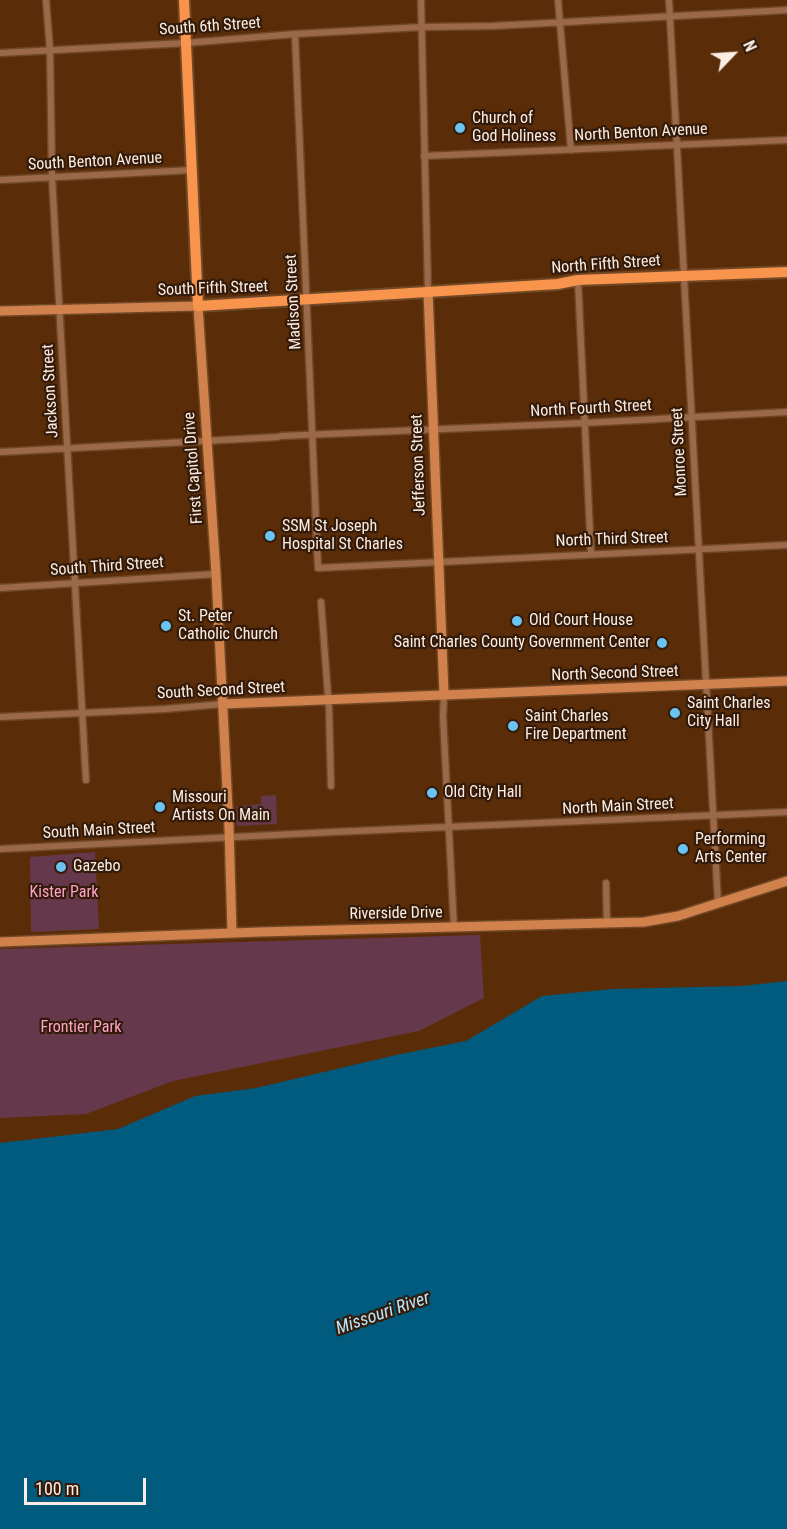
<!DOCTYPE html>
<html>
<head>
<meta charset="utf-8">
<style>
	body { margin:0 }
	#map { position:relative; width:787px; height:1529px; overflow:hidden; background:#5a2d08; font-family:"Roboto Condensed",sans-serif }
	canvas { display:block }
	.north { position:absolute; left:703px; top:24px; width:60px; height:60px; -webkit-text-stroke:4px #341a08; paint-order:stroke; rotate:65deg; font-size:16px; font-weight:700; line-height:24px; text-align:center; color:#fcede4 }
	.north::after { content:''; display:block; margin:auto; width:21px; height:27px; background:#fcede4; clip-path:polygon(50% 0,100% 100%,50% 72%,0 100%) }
	.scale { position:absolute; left:24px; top:1478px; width:122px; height:27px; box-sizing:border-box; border:3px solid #fcede4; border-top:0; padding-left:8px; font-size:18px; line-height:21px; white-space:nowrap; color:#fcede4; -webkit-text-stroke:4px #341a08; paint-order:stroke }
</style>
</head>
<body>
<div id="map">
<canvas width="787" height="1529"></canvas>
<div class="north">N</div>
<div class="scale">100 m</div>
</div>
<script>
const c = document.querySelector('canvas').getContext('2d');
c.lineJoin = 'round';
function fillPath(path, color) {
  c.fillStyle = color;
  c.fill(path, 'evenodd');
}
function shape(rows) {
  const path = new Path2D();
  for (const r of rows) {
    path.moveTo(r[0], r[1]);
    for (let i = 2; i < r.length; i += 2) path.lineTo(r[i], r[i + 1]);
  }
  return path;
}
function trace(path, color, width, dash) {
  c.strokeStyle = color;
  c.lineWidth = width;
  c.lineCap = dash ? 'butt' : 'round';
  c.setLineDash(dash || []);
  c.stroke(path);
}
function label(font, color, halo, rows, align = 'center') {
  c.font = font + ' "Roboto Condensed",sans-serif';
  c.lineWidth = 4.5;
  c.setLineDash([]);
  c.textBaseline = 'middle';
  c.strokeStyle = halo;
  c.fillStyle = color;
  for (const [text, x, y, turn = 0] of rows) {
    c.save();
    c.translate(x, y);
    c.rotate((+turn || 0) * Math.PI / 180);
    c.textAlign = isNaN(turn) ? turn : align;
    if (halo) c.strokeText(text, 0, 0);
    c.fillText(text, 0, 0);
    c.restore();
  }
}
fillPath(shape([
	[276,795,277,824,237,826,237,806,261,804,261,796],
	[95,852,99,929,31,932,30,857],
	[480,935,484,998,419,1031,173,1081,86,1114,0,1118,0,949]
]), '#66384c');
fillPath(shape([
	[787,981,787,1529,0,1529,0,1143,118,1129,195,1096,256,1088,396,1055,466,1041,542,996,612,989,742,986]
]), '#005b7e');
const street = shape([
	[46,0,50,50,52,178,86,780],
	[421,0,428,291],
	[558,0,571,150],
	[669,0,718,903],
	[295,34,318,568,787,545],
	[0,53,186,43,295,34,422,27,493,26,787,10],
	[424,156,787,140],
	[0,180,192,170],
	[578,280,591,554],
	[281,436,584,423,787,412],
	[0,452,278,437],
	[0,588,216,574],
	[321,602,329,709,331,786],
	[444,694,443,716,454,928],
	[0,717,165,709,223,704],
	[0,849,333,832,787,812],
	[606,883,607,924]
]);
const secondary = shape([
	[428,291,444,694],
	[0,311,198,306,216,574,229,828,232,933],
	[223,704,787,681],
	[0,942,259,932,644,922,678,916,787,881]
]);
const primary = shape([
	[184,0,198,306,558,284,578,280,787,272]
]);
trace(street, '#714827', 9);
trace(secondary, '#714827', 12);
trace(primary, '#714827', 14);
trace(street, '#9b6949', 6);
trace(secondary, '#d0814c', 9);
trace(primary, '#f9944c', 10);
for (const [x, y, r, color] of [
	[460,128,6,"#6ac3f1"],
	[270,536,6,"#6ac3f1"],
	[517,621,6,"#6ac3f1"],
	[166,626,6,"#6ac3f1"],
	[662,643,6,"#6ac3f1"],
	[675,713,6,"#6ac3f1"],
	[513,726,6,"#6ac3f1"],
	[432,793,6,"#6ac3f1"],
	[160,807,6,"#6ac3f1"],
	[683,849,6,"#6ac3f1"],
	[61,867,6,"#6ac3f1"]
]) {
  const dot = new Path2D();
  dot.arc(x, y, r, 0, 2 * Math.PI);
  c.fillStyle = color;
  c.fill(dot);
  trace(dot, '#341a08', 2);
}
label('16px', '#fcede4', '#341a08', [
	["South 6th Street",210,27,-4],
	["North Benton Avenue",641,133,-3],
	["South Benton Avenue",95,162,-3],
	["North Fifth Street",606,265,-4],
	["South Fifth Street",213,289,-2],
	["Madison Street",294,302,-93],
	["Jackson Street",51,391,-93],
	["North Fourth Street",591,409,-3],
	["Monroe Street",680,452,-93],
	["Jefferson Street",419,465,-92],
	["First Capitol Drive",194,468,-94],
	["North Third Street",612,540,-2],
	["South Third Street",107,567,-4],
	["North Second Street",615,674,-2],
	["South Second Street",221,691,-3],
	["North Main Street",618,807,-3],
	["South Main Street",99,831,-3],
	["Riverside Drive",396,914,-1]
]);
label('16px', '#fcede4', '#341a08', [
	["Church of",472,119],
	["God Holiness",472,137],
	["SSM St Joseph",282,527],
	["Hospital St Charles",282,545],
	["St. Peter",178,617],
	["Catholic Church",178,635],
	["Old Court House",529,621],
	["Saint Charles County Government Center",650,643,"right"],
	["Saint Charles",687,704],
	["City Hall",687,722],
	["Saint Charles",525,717],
	["Fire Department",525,735],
	["Old City Hall",444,793],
	["Missouri",172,798],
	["Artists On Main",172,816],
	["Performing",695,840],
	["Arts Center",695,858],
	["Gazebo",73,867]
], 'left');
label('16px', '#fea3c9', '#341a08', [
	["Kister Park",64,893],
	["Frontier Park",81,1028]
]);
label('italic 18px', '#b9e5ff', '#341a08', [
	["Missouri River",383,1314,-19]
]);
</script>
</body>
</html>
